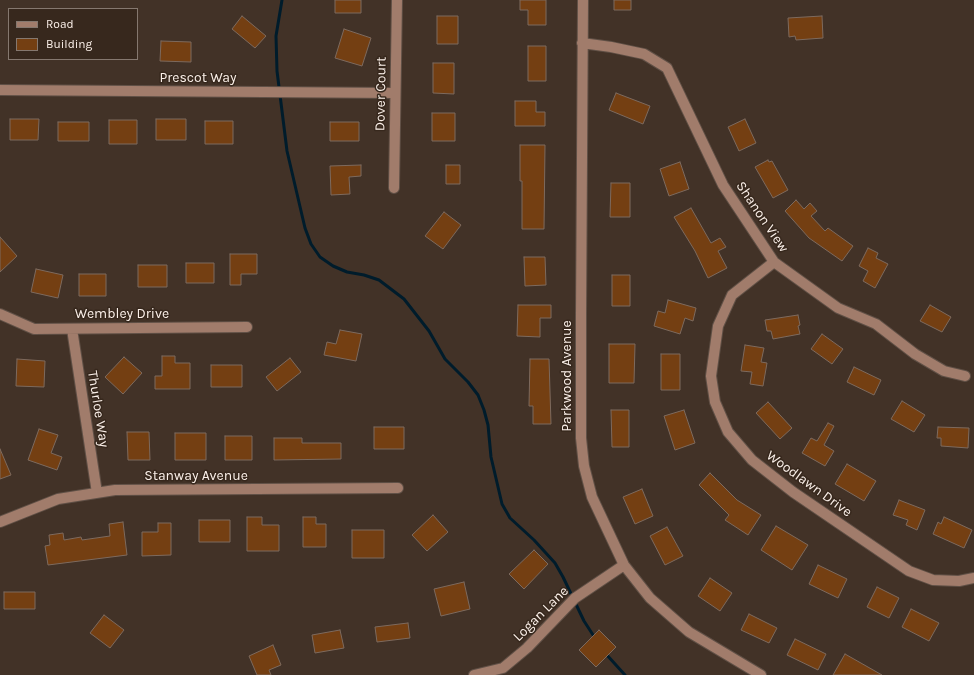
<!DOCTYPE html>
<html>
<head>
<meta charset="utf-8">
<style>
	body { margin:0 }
	#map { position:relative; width:974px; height:675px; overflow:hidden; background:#423227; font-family:Karla,sans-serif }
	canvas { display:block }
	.legend { position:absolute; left:8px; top:8px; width:130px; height:52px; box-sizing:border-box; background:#37281d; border:1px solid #85786f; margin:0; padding:5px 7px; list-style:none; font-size:12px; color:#fbf0e9 }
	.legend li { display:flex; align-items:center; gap:8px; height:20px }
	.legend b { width:20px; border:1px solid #85786f }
</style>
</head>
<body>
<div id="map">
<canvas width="974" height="675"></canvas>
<ul class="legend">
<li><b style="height:5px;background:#a17c6b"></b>Road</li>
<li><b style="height:11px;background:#743f12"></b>Building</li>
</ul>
</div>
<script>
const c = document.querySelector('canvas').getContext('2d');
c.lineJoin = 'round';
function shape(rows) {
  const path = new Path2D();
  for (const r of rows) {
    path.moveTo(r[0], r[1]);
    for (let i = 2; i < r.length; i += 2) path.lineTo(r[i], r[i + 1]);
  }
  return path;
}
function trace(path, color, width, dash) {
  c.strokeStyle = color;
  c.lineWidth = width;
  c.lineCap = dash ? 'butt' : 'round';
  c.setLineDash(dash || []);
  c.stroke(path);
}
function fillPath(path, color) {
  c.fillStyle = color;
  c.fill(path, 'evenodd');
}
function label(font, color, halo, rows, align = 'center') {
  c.font = font + ' Karla,sans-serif';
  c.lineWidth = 3;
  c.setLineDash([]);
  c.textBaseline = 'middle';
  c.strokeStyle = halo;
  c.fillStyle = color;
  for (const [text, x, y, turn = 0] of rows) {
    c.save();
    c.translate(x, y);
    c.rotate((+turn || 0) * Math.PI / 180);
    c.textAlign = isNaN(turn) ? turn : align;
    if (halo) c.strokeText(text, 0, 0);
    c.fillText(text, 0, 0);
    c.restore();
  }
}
trace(shape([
	[282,0,276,36,277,71,287,151,305,228,311,244,320,257,333,266,347,272,364,275,379,280,404,299,429,331,445,359,468,382,478,395,484,410,488,425,491,457,502,504,510,518,534,540,555,563,563,577,584,621,595,638],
	[606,654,625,675]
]), '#001c2b', 3);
const building = shape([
	[335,0,361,0,361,13,335,13,335,0],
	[520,0,546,0,546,25,528,25,528,10,520,10,520,0],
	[614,0,631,0,631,10,614,10,614,0],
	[242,16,266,36,255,48,232,29,242,16],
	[437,16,458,16,458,44,437,44,437,16],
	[822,16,823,38,796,40,795,36,789,37,788,18,822,16],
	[344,29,371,38,362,66,335,58,344,29],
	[161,41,191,42,191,62,160,61,161,41],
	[528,46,546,46,546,81,528,81,528,46],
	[433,63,454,63,454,94,433,93,433,63],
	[616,93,650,106,643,124,609,110,616,93],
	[515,101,536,101,536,112,545,112,545,126,515,126,515,101],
	[432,113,455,113,455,141,432,141,432,113],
	[10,119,39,119,38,140,10,140,10,119],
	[156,119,186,119,186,140,156,140,156,119],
	[745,119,756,143,739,151,728,127,745,119],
	[109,120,137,120,137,144,109,144,109,120],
	[205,121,233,121,233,144,205,144,205,121],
	[58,122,89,122,89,141,58,141,58,122],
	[330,122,359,122,359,141,330,141,330,122],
	[520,145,545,145,544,229,522,229,522,181,520,181,520,145],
	[768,160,769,162,772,161,788,190,773,198,755,167,768,160],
	[680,162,689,189,669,196,660,169,680,162],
	[361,165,361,176,349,177,350,194,331,195,330,166,361,165],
	[446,165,460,165,460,184,446,184,446,165],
	[611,183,630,183,630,217,610,217,611,183],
	[796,200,804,209,810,203,817,211,811,216,825,231,828,228,853,246,842,261,809,238,785,211,796,200],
	[691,208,711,243,720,238,726,247,718,251,727,268,708,278,695,251,674,217,691,208],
	[444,212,461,225,443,249,425,236,444,212],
	[0,237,17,256,0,272,0,237],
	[868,248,878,253,876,258,888,264,875,288,863,281,868,271,859,266,868,248],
	[230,254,257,254,257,274,241,274,241,285,230,285,230,254],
	[524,257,545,257,546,285,525,286,524,257],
	[186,263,214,263,214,283,186,283,186,263],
	[138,265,167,265,167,287,138,287,138,265],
	[36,269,63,275,58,298,31,292,36,269],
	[79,274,106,274,106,296,79,296,79,274],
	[612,275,630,275,630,306,612,306,612,275],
	[668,300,696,308,693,321,685,318,680,334,654,326,658,311,665,313,668,300],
	[518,305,551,305,551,318,540,318,540,337,517,336,518,305],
	[930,305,951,317,942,332,920,321,930,305],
	[798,315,800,325,798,326,800,334,773,339,771,331,767,331,765,320,798,315],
	[340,330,362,334,356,361,324,355,327,342,336,344,340,330],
	[822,334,843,349,832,364,811,349,822,334],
	[609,344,635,344,634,383,609,383,609,344],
	[745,345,764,348,761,362,767,363,763,386,750,384,752,372,741,371,745,345],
	[661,354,680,354,680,390,661,390,661,354],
	[162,356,175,356,175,363,190,363,190,389,155,389,155,376,162,376,162,356],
	[124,357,142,373,123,394,105,377,124,357],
	[290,358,301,372,277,391,266,377,290,358],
	[17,359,45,361,44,387,16,386,17,359],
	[530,359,549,359,551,424,533,424,533,406,529,406,530,359],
	[211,365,242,365,242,387,211,387,211,365],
	[854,367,881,380,874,395,847,382,854,367],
	[902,401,925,415,914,432,891,419,902,401],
	[768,402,792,428,780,439,756,413,768,402],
	[611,410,629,410,629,447,612,447,611,410],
	[684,410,695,443,675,450,664,416,684,410],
	[828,423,834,426,824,445,834,451,825,466,802,453,811,438,817,441,828,423],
	[374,427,404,427,404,449,374,449,374,427],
	[938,427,969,428,968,448,941,446,941,438,937,438,938,427],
	[39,429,58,435,51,453,62,457,57,470,28,460,39,429],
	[127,432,149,432,150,460,128,460,127,432],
	[175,433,206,433,206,460,175,460,175,433],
	[225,436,252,436,252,460,225,460,225,436],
	[274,438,302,438,302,443,341,443,341,459,274,460,274,438],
	[0,449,11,475,0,479,0,449],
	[847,464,876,481,864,501,835,484,847,464],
	[710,473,737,500,761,515,748,535,725,520,729,515,699,485,710,473],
	[642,489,653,516,635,524,623,497,642,489],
	[899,500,925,510,917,530,906,525,908,520,893,515,899,500],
	[433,515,448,532,427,551,412,535,433,515],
	[247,517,262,517,262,525,279,525,279,551,247,551,247,517],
	[303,517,316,517,316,524,326,524,326,547,303,547,303,517],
	[944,517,972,530,964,548,933,534,938,522,941,524,944,517],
	[199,520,230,520,230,542,199,542,199,520],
	[123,522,127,555,48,565,45,546,50,545,49,535,63,533,64,540,81,537,82,540,110,536,109,524,123,522],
	[158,523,171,523,171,555,142,556,142,532,158,532,158,523],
	[776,526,808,545,792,570,761,550,776,526],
	[667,527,683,556,665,565,650,536,667,527],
	[352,530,384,530,384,558,352,558,352,530],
	[534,550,548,564,524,589,509,574,534,550],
	[818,565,847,579,838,598,809,584,818,565],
	[710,578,732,593,720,611,698,596,710,578],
	[464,582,470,609,441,616,434,589,464,582],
	[877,587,899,598,889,618,867,607,877,587],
	[4,592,35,592,35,609,4,609,4,592],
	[911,609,939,623,929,641,902,627,911,609],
	[749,614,777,628,769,643,741,630,749,614],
	[104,615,124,630,110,648,90,633,104,615],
	[408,623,410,638,377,642,375,627,408,623],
	[340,630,344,648,315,653,312,635,340,630],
	[599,630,616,647,596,667,579,650,599,630],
	[795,639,826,654,818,670,787,655,795,639],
	[273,645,281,665,269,670,271,675,257,675,249,656,273,645],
	[845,654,882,675,833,675,845,654]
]);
fillPath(building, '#743f12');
trace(building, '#7d6a5e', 1);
const minor = shape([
	[583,0,581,316,581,438,584,466,592,497,624,565,650,598,689,632,761,675],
	[582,43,611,47,644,54,667,68,723,185,774,262,838,308,876,324,915,354,944,371,965,376],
	[0,90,395,93],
	[394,188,397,0],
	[774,262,732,295,718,326,711,376,715,402,728,432,752,460,793,492,909,571,933,580,959,581,974,578],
	[0,314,34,329,247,327],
	[72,329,97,493],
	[0,522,58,499,115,490,398,488],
	[474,675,503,668,527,648,575,598,624,565]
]);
trace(minor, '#605046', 12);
trace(minor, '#a17c6b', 10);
label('14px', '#fbf0e9', '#37281d', [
	["Prescot Way",198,78],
	["Dover Court",381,94,-89],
	["Shanon View",762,217,56],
	["Wembley Drive",122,314],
	["Parkwood Avenue",567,376,-90],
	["Thurloe Way",98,409,81],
	["Stanway Avenue",196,476],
	["Woodlawn Drive",809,484,36],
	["Logan Lane",541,614,-45]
]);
</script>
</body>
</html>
